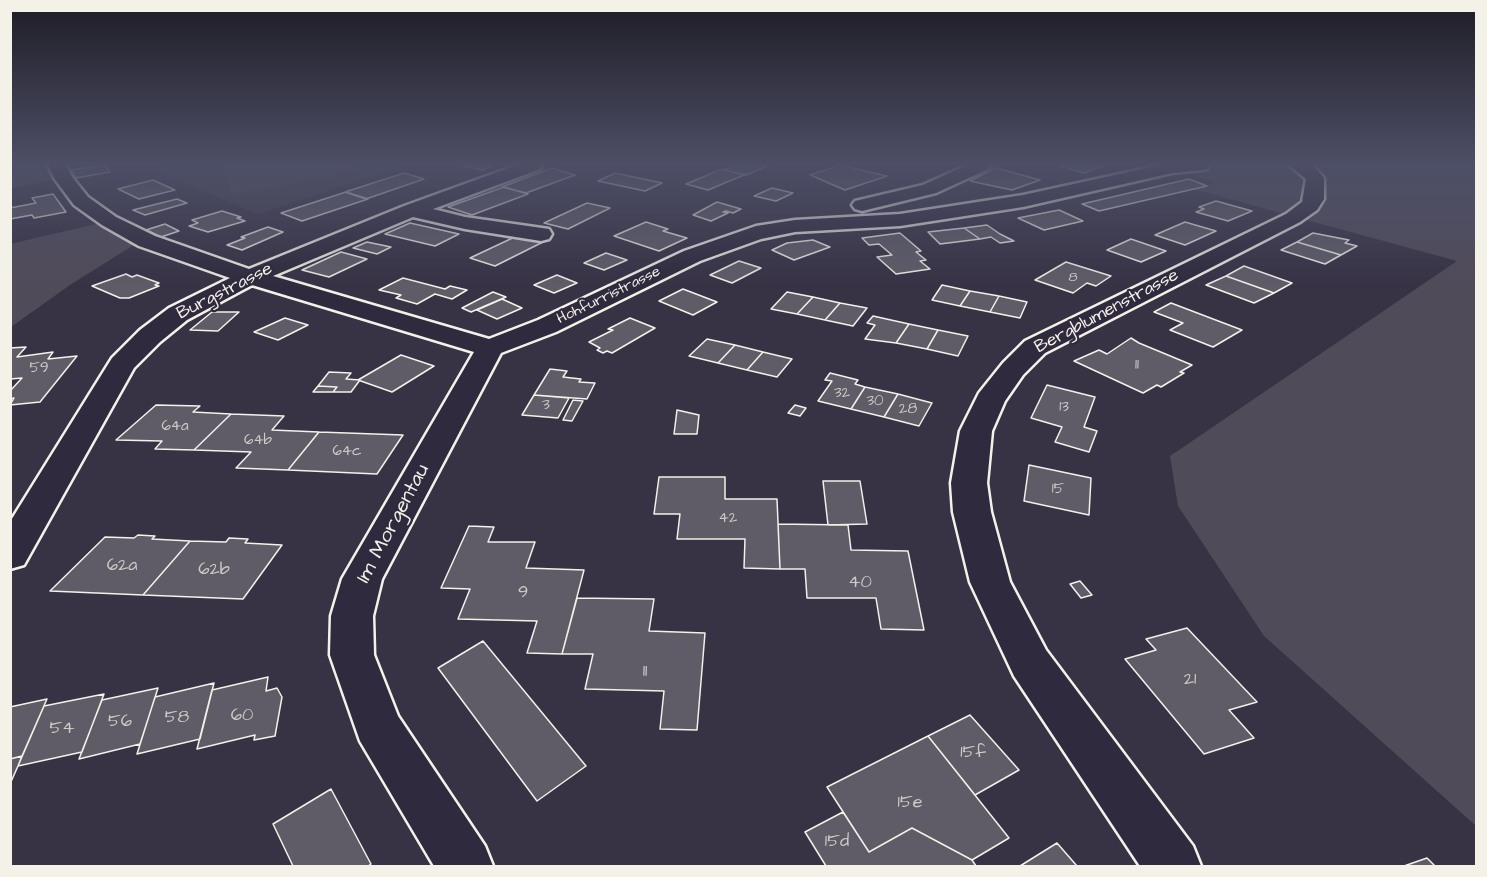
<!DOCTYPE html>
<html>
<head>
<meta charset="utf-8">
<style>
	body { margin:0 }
	#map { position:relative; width:1487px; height:877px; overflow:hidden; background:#373244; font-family:"Architects Daughter",sans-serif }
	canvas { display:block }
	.frame { position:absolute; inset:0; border:12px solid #f4f1e8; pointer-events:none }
</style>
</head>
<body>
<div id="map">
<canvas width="1487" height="877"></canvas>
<div class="frame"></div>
</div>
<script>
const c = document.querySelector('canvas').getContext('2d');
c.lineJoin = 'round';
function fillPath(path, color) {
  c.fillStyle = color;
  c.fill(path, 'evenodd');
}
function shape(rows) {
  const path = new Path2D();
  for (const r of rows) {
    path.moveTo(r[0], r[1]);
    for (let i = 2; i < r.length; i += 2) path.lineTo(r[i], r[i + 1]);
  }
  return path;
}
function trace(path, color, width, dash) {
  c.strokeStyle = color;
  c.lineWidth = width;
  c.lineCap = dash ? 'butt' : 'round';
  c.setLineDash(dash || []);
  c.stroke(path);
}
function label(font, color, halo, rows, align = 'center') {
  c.font = font + ' "Architects Daughter",sans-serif';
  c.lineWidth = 4.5;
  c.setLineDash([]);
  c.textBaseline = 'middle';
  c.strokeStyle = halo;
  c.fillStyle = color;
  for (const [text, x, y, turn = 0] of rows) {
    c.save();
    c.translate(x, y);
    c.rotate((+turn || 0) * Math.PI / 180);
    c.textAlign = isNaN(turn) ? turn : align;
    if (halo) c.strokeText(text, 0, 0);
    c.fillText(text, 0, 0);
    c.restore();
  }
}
fillPath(shape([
	[157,165,408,165,258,214,163,175]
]), '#433f4e');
fillPath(shape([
	[11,165,58,165,63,178,11,188],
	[223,165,351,165,357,172,232,194],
	[1169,165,1476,165,1476,826,1264,636,1178,506,1170,456,1457,261,1193,189,1216,183,1172,168],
	[109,221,147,241,132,246,70,285,11,327,10,244]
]), '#504b59');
const building = shape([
	[105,165,110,172,76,178,71,170,105,165],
	[460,165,494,165,482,170,460,165],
	[736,165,770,165,746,175,724,170,736,165],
	[840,165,865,171,887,176,845,190,810,175,840,165],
	[1058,165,1105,165,1084,173,1058,165],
	[552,168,575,175,526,193,502,187,552,168],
	[996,168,1040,180,1012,190,970,181,996,168],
	[722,169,744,175,708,190,686,184,722,169],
	[404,173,424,179,366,199,345,192,404,173],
	[615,173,662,183,645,191,598,181,615,173],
	[1189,179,1207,186,1099,211,1082,204,1189,179],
	[153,180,175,190,139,199,118,189,153,180],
	[504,187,528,194,472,215,448,207,504,187],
	[772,188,793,193,776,201,754,196,772,188],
	[346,192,368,199,302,221,281,213,346,192],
	[53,194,66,212,34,218,32,215,10,219,10,208,36,203,32,198,53,194],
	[177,199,187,203,145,215,133,210,177,199],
	[1216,201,1252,211,1228,221,1196,212,1204,209,1199,207,1216,201],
	[717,202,741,209,733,213,726,211,723,212,728,213,711,221,693,215,717,202],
	[587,203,610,208,568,229,544,223,587,203],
	[1059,210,1083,221,1044,230,1018,218,1059,210],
	[222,211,241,217,237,218,245,221,208,232,189,226,198,223,192,220,222,211],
	[646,222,668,229,663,231,687,238,659,251,614,236,646,222],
	[1185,222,1216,231,1185,245,1155,235,1185,222],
	[410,223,459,234,435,246,385,234,410,223],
	[165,224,179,231,161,237,146,230,165,224],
	[987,225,1000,234,1014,241,1000,243,991,237,980,239,964,228,987,225],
	[268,227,283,232,242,250,227,245,245,238,241,237,268,227],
	[964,228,980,239,940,244,928,232,964,228],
	[900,233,921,251,916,252,926,260,920,261,930,269,896,274,877,257,892,255,879,244,869,245,862,238,900,233],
	[1313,233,1349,240,1345,243,1357,246,1341,255,1297,242,1313,233],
	[521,234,545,241,495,266,470,258,521,234],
	[1131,239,1166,251,1141,262,1107,250,1131,239],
	[813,240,830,247,794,260,772,250,787,243,813,240],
	[367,242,391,247,377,254,353,248,367,242],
	[1297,242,1341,255,1325,264,1281,250,1297,242],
	[341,252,367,259,329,277,302,270,341,252],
	[606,253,627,260,604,270,584,263,606,253],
	[739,261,761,268,732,283,710,275,739,261],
	[1066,262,1111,276,1096,286,1087,283,1073,293,1035,280,1066,262],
	[1244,266,1292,283,1274,293,1226,276,1244,266],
	[126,274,132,277,137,275,159,283,155,285,159,286,129,298,120,298,92,286,126,274],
	[557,275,577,283,554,293,534,285,557,275],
	[1226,276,1274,293,1254,303,1206,285,1226,276],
	[403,278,445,289,450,286,467,290,452,299,435,294,417,304,396,298,401,295,379,290,403,278],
	[942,285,970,291,960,306,932,300,942,285],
	[683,289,717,302,693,315,659,301,683,289],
	[970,291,999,296,990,312,960,306,970,291],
	[493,292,506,297,471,312,462,308,493,292],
	[787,292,813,297,797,314,771,309,787,292],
	[999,296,1027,302,1020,318,990,312,999,296],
	[813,297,840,303,825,320,797,314,813,297],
	[502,299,522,308,497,319,477,310,502,299],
	[840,303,867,308,853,326,825,320,840,303],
	[1171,303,1242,330,1213,347,1170,330,1183,323,1154,312,1171,303],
	[212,312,239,312,218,331,190,330,212,312],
	[873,316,909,324,896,343,865,339,875,325,867,323,873,316],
	[285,318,308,325,278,340,254,332,285,318],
	[630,318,655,328,612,353,607,351,603,353,597,350,600,348,589,342,613,330,608,329,630,318],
	[909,324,938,330,927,349,896,343,909,324],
	[938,330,968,336,958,356,927,349,938,330],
	[1131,338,1139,343,1192,365,1180,372,1184,373,1161,387,1157,385,1143,393,1074,361,1099,350,1107,354,1131,338],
	[707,339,735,345,718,363,689,356,707,339],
	[735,345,763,352,747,370,718,363,735,345],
	[26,347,17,357,53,352,48,359,77,356,40,402,10,405,14,398,10,399,10,391,22,378,10,379,10,348,26,347],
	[763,352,792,359,777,377,747,370,763,352],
	[401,355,434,366,392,392,358,380,401,355],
	[550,369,567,371,563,377,581,379,579,382,595,383,587,399,534,395,550,369],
	[329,372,351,373,346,379,360,380,351,392,333,392,337,387,318,386,329,372],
	[830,373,858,380,855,384,865,387,851,409,818,401,832,381,825,380,830,373],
	[1047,385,1095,397,1084,427,1097,431,1089,452,1055,442,1062,427,1031,418,1047,385],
	[318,386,337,387,333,392,313,392,318,386],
	[865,387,898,394,884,417,851,409,865,387],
	[898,394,932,403,919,426,884,417,898,394],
	[534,395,569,398,558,418,522,415,534,395],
	[573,400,583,401,572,421,563,420,573,400],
	[156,405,200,406,193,412,231,414,194,450,155,449,162,441,116,440,156,405],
	[795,405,806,408,800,416,788,413,795,405],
	[677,410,699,415,697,434,674,434,677,410],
	[231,414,284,416,272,430,319,432,288,470,236,468,251,452,194,450,231,414],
	[319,432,403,435,377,474,288,470,319,432],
	[1029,465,1091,478,1089,515,1024,501,1029,465],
	[659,477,725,477,725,499,777,499,780,569,744,568,745,539,677,539,680,514,654,514,659,477],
	[823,481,860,481,867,524,828,525,823,481],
	[778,524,848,525,851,550,908,551,924,630,881,629,876,598,807,598,805,569,780,569,778,524],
	[469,526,494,527,488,542,535,542,526,568,584,570,562,654,527,653,537,621,458,619,470,589,441,588,469,526],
	[138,535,155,536,152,539,190,541,143,595,50,591,105,537,134,538,138,535],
	[229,538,248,539,245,543,282,545,243,599,143,595,190,541,226,542,229,538],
	[1080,581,1092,595,1081,598,1070,584,1080,581],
	[577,598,654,599,649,631,705,633,697,730,660,729,664,691,585,689,593,654,562,654,577,598],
	[1187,628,1257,702,1229,710,1254,738,1204,754,1125,659,1156,650,1146,639,1187,628],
	[483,641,586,766,537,801,438,668,483,641],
	[268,677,266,691,277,688,282,697,275,736,254,740,255,735,197,749,212,690,268,677],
	[214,683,200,739,137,754,155,697,214,683],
	[158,688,140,744,79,759,102,700,158,688],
	[104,694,82,752,18,766,44,706,104,694],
	[47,699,22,756,10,759,10,707,47,699],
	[970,715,1019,770,975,795,928,736,970,715],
	[928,736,1009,838,972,860,912,828,869,852,827,787,928,736],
	[22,756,18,766,10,784,10,759,22,756],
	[331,789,371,864,368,866,293,866,273,824,331,789],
	[843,812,869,852,912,828,972,860,976,866,826,866,805,832,843,812],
	[1057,843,1077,866,1020,866,1057,843],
	[1427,858,1435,866,1404,866,1427,858]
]);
fillPath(building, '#5f5c67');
trace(building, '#f4f1e8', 1.5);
const minor = shape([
	[48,165,66,165,72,177,88,197,116,217,155,236,249,269,404,206,517,165,543,165,540,169,433,209,465,217,549,229,552,234,549,239,541,241,465,229,413,217,273,276,489,339,538,320,684,251,756,226,795,220,900,214,1023,195,1161,165,1210,165,1207,169,1201,170,1172,173,1023,207,900,226,795,232,761,239,700,261,556,332,501,353,382,579,373,616,374,655,398,716,485,846,493,866,434,866,360,741,330,655,331,616,342,579,474,352,252,285,187,320,160,342,134,368,24,565,10,569,10,522,112,358,140,330,169,308,230,278,139,246,102,225,74,205,54,178,48,165],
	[967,165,991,165,988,169,936,193,862,211,855,209,852,205,855,201,923,185,967,165],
	[1289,165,1313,165,1324,178,1324,199,1317,210,1300,222,1045,353,1023,375,1005,401,992,431,987,483,991,512,1010,582,1046,650,1193,846,1201,866,1140,866,1014,676,970,582,953,512,951,483,960,431,979,393,1003,363,1025,341,1286,214,1302,202,1306,179,1289,165]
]);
trace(minor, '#f4f1e8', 5);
fillPath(minor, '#2f2a3d');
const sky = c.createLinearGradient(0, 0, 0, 288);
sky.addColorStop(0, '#1e1c25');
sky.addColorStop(0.57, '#4d4f67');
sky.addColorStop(1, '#4d4f6700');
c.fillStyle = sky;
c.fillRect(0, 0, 1487, 288);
label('14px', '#cfccc8', null, [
	["8",1073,278]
]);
label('15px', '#f4f1e8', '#2f2a3d', [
	["Hohfurristrasse",609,296,-26]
]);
label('15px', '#cfccc8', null, [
	["11",1137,366],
	["59",39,369],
	["32",842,394],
	["30",875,402],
	["3",546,406],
	["13",1064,408],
	["28",908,410],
	["64a",175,427],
	["64b",258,441],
	["64c",347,452],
	["15",1058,490],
	["42",728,519]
]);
label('18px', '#f4f1e8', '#2f2a3d', [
	["Burgstrasse",225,292,-27],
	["Bergblumenstrasse",1107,312,-28]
]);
label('18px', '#cfccc8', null, [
	["62a",122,566],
	["62b",214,570],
	["40",860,583],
	["9",523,593],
	["11",645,672],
	["21",1190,680],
	["60",242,716],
	["58",177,718],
	["56",120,722],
	["54",62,729],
	["15f",973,753],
	["15e",910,803],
	["15d",837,842]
]);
label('21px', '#f4f1e8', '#2f2a3d', [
	["Im Morgentau",394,524,-62]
]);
</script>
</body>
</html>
